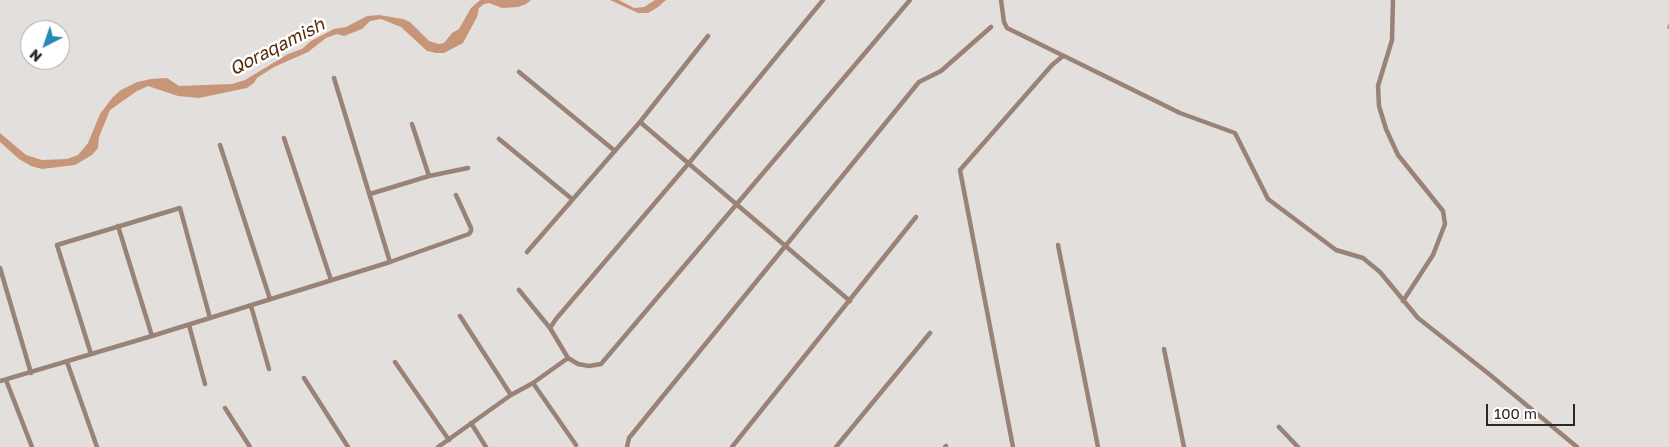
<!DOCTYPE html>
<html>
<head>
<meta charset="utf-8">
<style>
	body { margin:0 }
	#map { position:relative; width:1669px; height:447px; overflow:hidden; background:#e3dfdd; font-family:"Golos Text",sans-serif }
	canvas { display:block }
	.north { position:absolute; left:20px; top:20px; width:50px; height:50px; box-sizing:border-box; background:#fff; border:1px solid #aaa9a9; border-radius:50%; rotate:221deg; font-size:14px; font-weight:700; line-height:20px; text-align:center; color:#2a2928 }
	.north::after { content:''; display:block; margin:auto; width:18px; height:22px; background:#2688b3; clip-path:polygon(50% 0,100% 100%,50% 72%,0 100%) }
	.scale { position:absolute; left:1486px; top:404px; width:89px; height:22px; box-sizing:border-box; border:2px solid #2a2928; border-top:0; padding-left:6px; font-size:15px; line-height:18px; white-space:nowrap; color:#2a2928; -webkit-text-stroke:4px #fff; paint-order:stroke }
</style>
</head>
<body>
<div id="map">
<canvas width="1669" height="447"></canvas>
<div class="north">N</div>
<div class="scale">100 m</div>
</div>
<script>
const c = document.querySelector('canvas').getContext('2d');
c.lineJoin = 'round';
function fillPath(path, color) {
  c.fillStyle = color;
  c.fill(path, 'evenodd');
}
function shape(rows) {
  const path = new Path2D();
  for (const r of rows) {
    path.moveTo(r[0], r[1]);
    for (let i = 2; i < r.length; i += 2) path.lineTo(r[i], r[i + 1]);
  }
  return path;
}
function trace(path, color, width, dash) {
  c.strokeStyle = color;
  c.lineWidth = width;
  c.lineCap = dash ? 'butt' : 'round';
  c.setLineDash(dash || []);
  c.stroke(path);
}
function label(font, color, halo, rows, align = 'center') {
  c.font = font + ' "Golos Text",sans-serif';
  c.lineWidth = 5;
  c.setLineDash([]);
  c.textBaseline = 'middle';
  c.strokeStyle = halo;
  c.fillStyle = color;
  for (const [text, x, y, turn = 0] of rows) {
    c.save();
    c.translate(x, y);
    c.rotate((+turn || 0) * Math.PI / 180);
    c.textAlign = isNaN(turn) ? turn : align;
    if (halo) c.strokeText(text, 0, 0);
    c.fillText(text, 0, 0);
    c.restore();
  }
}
fillPath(shape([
	[480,0,531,0,526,4,518,7,502,8,489,3,484,4,479,8,477,17,463,43,444,53,436,53,427,51,401,27,381,19,370,21,362,29,344,36,337,34,326,38,308,52,274,67,257,78,254,83,247,88,199,98,178,96,148,86,137,91,110,110,99,137,98,148,92,155,75,165,42,169,31,166,19,159,0,142,0,133,26,155,42,160,67,159,78,155,88,143,100,114,113,97,121,90,137,82,151,79,167,78,179,86,232,84,245,80,288,54,302,49,311,41,334,29,346,27,367,16,379,15,403,19,410,22,429,41,439,44,444,43,452,33,459,29,471,8],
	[610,0,619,0,634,8,644,7,655,0,666,0,658,7,648,13,638,13]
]), '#c79679');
trace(shape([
	[1668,28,1669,25]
]), '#c79679', 2);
trace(shape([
	[1001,0,1004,22,1007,28,1180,113,1235,133,1268,199,1336,250,1363,258,1380,272,1418,318,1489,374,1577,447],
	[1393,0,1392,40,1378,86,1379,106,1386,129,1398,155,1443,211,1445,224,1433,255,1403,301],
	[519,72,615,151],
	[334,78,390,262],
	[640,122,850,301],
	[284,138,331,280],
	[499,139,572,199],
	[220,145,270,299],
	[429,176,468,168],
	[370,194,429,176,412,124],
	[118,226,152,336],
	[1058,245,1098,447],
	[527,252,640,122,708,36],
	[0,268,31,373],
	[519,290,550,328,568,358,578,364,589,366,601,364,910,0],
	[251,306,269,369],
	[460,316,511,395],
	[189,325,205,384],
	[550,328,556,319,689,163,823,0],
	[1164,349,1184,447],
	[91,354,57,245,180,208,210,318],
	[67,362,97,447],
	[395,362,449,440],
	[304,378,348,447],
	[6,380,32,447],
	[0,381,152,336,390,262,469,234,471,231,471,228,456,195],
	[533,383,576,445],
	[225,408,250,447],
	[471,423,486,447],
	[1279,427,1298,447],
	[438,447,511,395,533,383,568,358],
	[627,447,629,438,659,401,919,82,941,71,991,27],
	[732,447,916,217],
	[836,447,930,333],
	[945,447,946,446],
	[1013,447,960,170,1052,65,1063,56]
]), '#998377', 4.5);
label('italic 18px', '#572906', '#fff', [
	["Qoraqamish",277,47,-27]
]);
</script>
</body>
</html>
